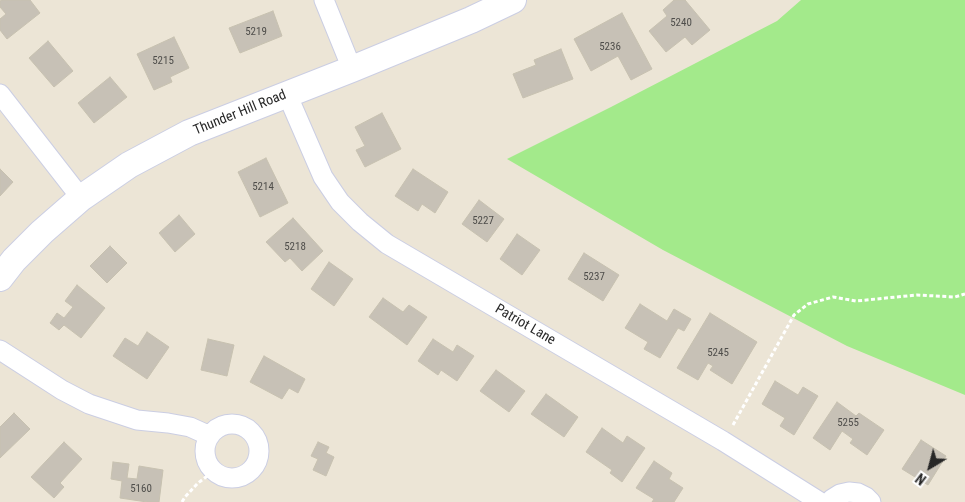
<!DOCTYPE html>
<html>
<head>
<meta charset="utf-8">
<style>
	body { margin:0 }
	#map { position:relative; width:965px; height:502px; overflow:hidden; background:#ece5d6; font-family:"Roboto Condensed",sans-serif }
	canvas { display:block }
	.north { position:absolute; left:905px; top:442px; width:50px; height:50px; -webkit-text-stroke:4px #fff; paint-order:stroke; rotate:217deg; font-size:14px; font-weight:700; line-height:20px; text-align:center; color:#272727 }
	.north::after { content:''; display:block; margin:auto; width:18px; height:22px; background:#272727; clip-path:polygon(50% 0,100% 100%,50% 72%,0 100%) }
</style>
</head>
<body>
<div id="map">
<canvas width="965" height="502"></canvas>
<div class="north">N</div>
</div>
<script>
const c = document.querySelector('canvas').getContext('2d');
c.lineJoin = 'round';
function fillPath(path, color) {
  c.fillStyle = color;
  c.fill(path, 'evenodd');
}
function shape(rows) {
  const path = new Path2D();
  for (const r of rows) {
    if (r.length === 3) {
      path.moveTo(r[0] + r[2], r[1]);
      path.arc(r[0], r[1], r[2], 0, 2 * Math.PI);
      continue;
    }
    path.moveTo(r[0], r[1]);
    for (let i = 2; i < r.length; i += 2) path.lineTo(r[i], r[i + 1]);
  }
  return path;
}
function trace(path, color, width, dash) {
  c.strokeStyle = color;
  c.lineWidth = width;
  c.lineCap = dash ? 'butt' : 'round';
  c.setLineDash(dash || []);
  c.stroke(path);
}
function label(font, color, halo, rows, align = 'center') {
  c.font = font + ' "Roboto Condensed",sans-serif';
  c.lineWidth = 4;
  c.setLineDash([]);
  c.textBaseline = 'middle';
  c.strokeStyle = halo;
  c.fillStyle = color;
  for (const [text, x, y, turn = 0] of rows) {
    c.save();
    c.translate(x, y);
    c.rotate((+turn || 0) * Math.PI / 180);
    c.textAlign = isNaN(turn) ? turn : align;
    if (halo) c.strokeText(text, 0, 0);
    c.fillText(text, 0, 0);
    c.restore();
  }
}
fillPath(shape([
	[801,0,965,0,965,395,847,346,663,250,507,159,611,107,777,21]
]), '#a3ea8b');
const building = shape([
	[2,0,30,0,40,13,7,39,0,30,0,19,6,14,0,7,0,1,2,0],
	[674,0,685,0,710,30,692,45,685,37,666,52,649,31,667,16,663,10,674,0],
	[273,11,282,36,240,53,229,28,273,11],
	[622,13,652,69,631,80,618,56,591,71,574,39,622,13],
	[174,37,189,68,170,77,172,82,154,90,137,54,174,37],
	[48,41,73,71,54,87,29,58,48,41],
	[561,49,573,79,523,98,513,74,536,65,534,60,561,49],
	[110,77,127,97,94,123,78,103,110,77],
	[382,113,401,149,365,167,356,150,365,146,355,127,382,113],
	[266,158,288,203,260,217,238,172,266,158],
	[0,169,13,182,0,196,0,169],
	[413,169,448,192,435,213,422,204,418,211,395,196,413,169],
	[479,200,504,219,487,242,462,224,479,200],
	[179,215,195,234,175,252,159,233,179,215],
	[293,218,323,251,302,271,290,258,285,262,266,242,293,218],
	[517,234,540,250,522,275,500,259,517,234],
	[110,246,127,263,107,283,90,266,110,246],
	[584,253,619,275,603,301,568,279,584,253],
	[329,262,353,279,334,306,311,289,329,262],
	[77,285,105,308,81,338,64,325,59,330,50,323,57,313,64,318,73,307,65,301,77,285],
	[383,298,403,312,409,305,427,317,407,345,369,317,383,298],
	[640,304,667,321,674,309,691,319,684,331,678,328,660,358,644,349,648,342,625,328,640,304],
	[710,313,757,342,732,384,710,370,713,366,708,363,698,380,677,368,710,313],
	[147,332,169,347,147,379,113,356,125,338,138,346,147,332],
	[208,339,234,345,227,376,201,370,208,339],
	[433,339,453,352,457,345,474,356,457,381,441,370,438,375,418,361,433,339],
	[264,356,305,379,298,393,289,388,282,399,250,382,264,356],
	[496,370,525,391,509,412,480,391,496,370],
	[775,381,798,395,803,387,818,396,794,435,780,426,785,418,762,404,775,381],
	[546,394,578,417,564,437,531,414,546,394],
	[837,402,856,416,859,413,884,430,867,455,850,443,853,439,842,431,830,450,813,438,837,402],
	[14,413,30,429,0,458,0,427,14,413],
	[602,428,623,443,627,436,645,448,622,482,610,473,612,470,586,452,602,428],
	[921,440,946,456,928,485,902,469,921,440],
	[64,442,82,459,60,483,64,487,54,498,31,477,64,442],
	[318,442,329,447,326,453,334,457,326,476,313,470,318,459,311,456,318,442],
	[654,461,672,473,669,479,683,488,674,502,652,502,654,499,636,488,654,461],
	[113,462,129,464,127,478,137,479,139,466,163,470,159,502,147,502,120,498,122,481,111,479,113,462]
]);
fillPath(building, '#c7c1b6');
trace(building, '#c7c1b0', 1);
const street = shape([
	[324,0,352,69],
	[0,94,81,198],
	[287,94,323,177,340,202,360,222,387,244,723,441,820,502],
	[0,350,62,390,89,404,137,420,168,423,190,427,210,436],
	[232,451,27],
	[830,502,832,499,840,494,849,492,858,493,866,497,871,502]
]);
const secondary = shape([
	[0,278,14,260,42,232,81,198,129,165,189,133,352,69,471,20,513,0]
]);
trace(street, '#cbcee3', 21);
trace(secondary, '#cbcee3', 28);
trace(shape([
	[733,425,794,315,808,304,833,297,856,301,917,295,955,297,965,294],
	[182,502,185,497,198,483,214,471]
]), '#fff', 3, [4, 2.5]);
trace(street, '#fff', 19);
trace(secondary, '#fff', 26);
label('11px', '#4f4e4b', null, [
	["5240",681,23],
	["5219",256,32],
	["5236",610,47],
	["5215",163,61],
	["5214",263,187],
	["5227",483,221],
	["5218",295,247],
	["5237",594,277],
	["5245",718,353],
	["5255",848,423],
	["5160",141,489]
]);
label('14px', '#272727', '#fff', [
	["Thunder Hill Road",240,113,-22],
	["Patriot Lane",525,325,30]
]);
</script>
</body>
</html>
